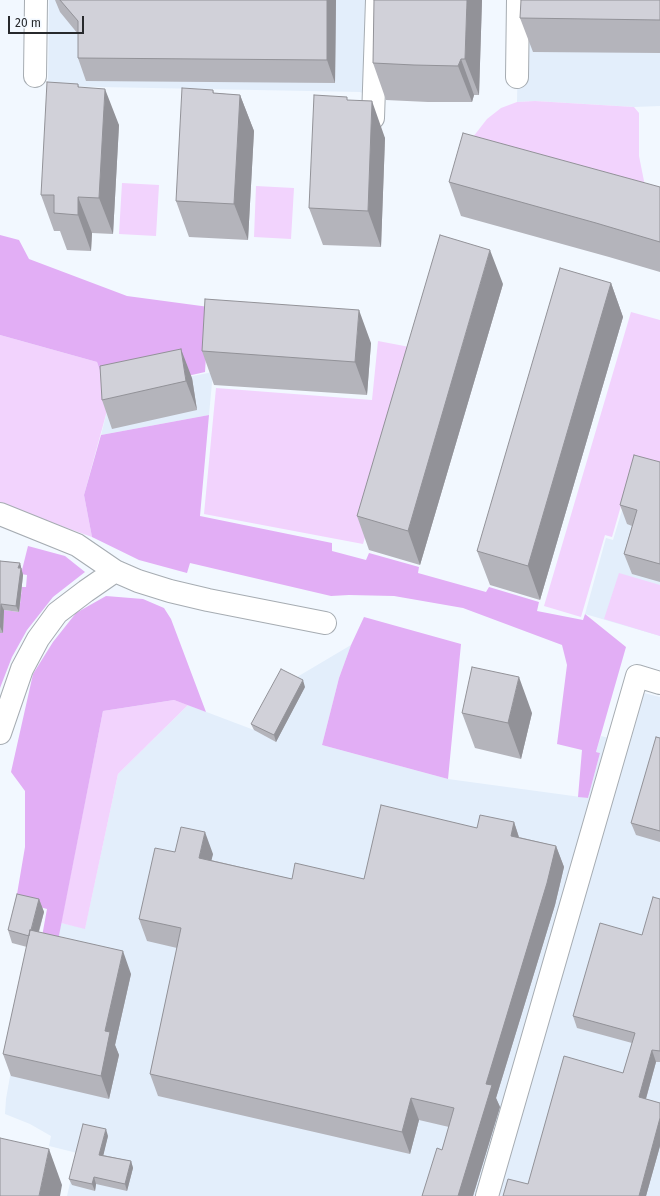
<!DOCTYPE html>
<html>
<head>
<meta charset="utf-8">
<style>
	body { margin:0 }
	#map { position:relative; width:660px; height:1196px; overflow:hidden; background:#f2f8ff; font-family:"Fira Sans",sans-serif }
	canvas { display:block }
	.scale { position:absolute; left:8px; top:16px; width:76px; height:18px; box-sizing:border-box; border:2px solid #27292c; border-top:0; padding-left:5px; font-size:12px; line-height:14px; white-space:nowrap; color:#27292c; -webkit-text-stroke:3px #f2f8ff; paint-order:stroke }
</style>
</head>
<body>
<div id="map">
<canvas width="660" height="1196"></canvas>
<div class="scale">20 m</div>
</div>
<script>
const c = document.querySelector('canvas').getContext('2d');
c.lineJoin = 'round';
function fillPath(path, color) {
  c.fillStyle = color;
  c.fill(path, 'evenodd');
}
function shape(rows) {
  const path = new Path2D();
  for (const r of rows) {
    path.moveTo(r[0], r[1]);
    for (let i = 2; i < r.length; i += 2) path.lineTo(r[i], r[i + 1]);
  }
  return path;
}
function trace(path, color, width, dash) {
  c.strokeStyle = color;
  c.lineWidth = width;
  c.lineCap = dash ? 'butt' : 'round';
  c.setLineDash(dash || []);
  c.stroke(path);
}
fillPath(shape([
	[49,0,384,0,380,101,360,92,48,86],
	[519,0,660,0,660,106,634,107,535,101,517,102],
	[213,372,209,415,101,435,108,407,157,383],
	[635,467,660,474,660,636,585,614,606,538,613,540],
	[351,645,339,678,322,745,448,779,588,798,600,753,596,752,601,736,630,743,644,693,660,697,660,1196,67,1196,77,1153,49,1146,51,1136,30,1124,5,1114,6,1099,30,963,55,956,61,923,85,928,118,774,188,705,254,730,283,675,292,680]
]), '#e3eefb');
fillPath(shape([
	[535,101,634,107,639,113,639,156,645,186,660,187,660,203,473,137,487,119,501,108,517,102],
	[122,183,159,185,156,236,119,234],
	[256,186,294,188,291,239,254,237],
	[631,312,660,320,660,471,633,464,612,537,605,535,581,617,544,606],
	[0,335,97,362,108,394,108,407,84,495,92,537,0,504],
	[378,341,420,349,363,544,204,514,216,388,372,400],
	[619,573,660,585,660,636,604,619],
	[174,700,188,705,118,774,85,929,61,923,103,711]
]), '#f2d3fd');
fillPath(shape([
	[0,235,19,240,29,259,127,296,209,307,205,372,108,394,97,362,0,335],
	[209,415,200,516,332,543,332,551,366,560,369,553,419,567,418,573,486,592,489,587,539,602,537,611,583,620,585,614,626,647,596,752,600,753,588,798,578,797,582,750,557,744,567,665,562,645,463,608,394,596,349,595,331,596,190,563,187,573,139,560,92,537,84,495,101,435],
	[28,546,65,556,85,572,53,597,27,630,12,657,0,688,0,633,3,633,4,610,19,612,22,587,26,587,27,575,21,574],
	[106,596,143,599,164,608,171,619,206,712,174,700,103,711,55,956,39,953,47,909,16,900,25,847,25,791,11,772,33,674,53,642,76,613],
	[364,617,461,644,448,779,322,745,339,678,351,645]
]), '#e2aef5');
const minor = shape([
	[35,76,36,0],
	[517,77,518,0],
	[373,118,377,0],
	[0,514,77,545,115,571,138,581,170,591,208,600,325,623],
	[0,733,22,669,38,639,57,613,86,591,115,571],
	[487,1196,637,676,660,683]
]);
trace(minor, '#a6acb2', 24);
trace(minor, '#fff', 22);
fillPath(shape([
	[55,0,336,0,335,83,86,81,78,58,78,34,60,12],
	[482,0,479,95,474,95,472,102,428,102,386,100,373,63],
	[660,0,660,53,533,52,520,18],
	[78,84,79,87,119,125,113,234,92,233,91,251,67,250,60,231,54,231,41,195],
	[213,90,214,93,240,95,254,131,248,240,189,237,176,201],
	[349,101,385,138,381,247,323,245,309,208],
	[449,182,660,187,660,272,609,257,461,216],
	[611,283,623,317,540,600,490,585,477,551],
	[503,284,420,565,369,550,357,516],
	[371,343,367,395,214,385,202,351],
	[192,378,197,410,112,429,102,400],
	[660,462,660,582,632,574,624,554,632,526,627,524,620,505],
	[0,561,20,563,23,575,19,612,4,610,3,633,0,633],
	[305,687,276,742,254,730,251,724],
	[462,713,532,713,521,759,475,748],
	[660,738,660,842,636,835,631,823],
	[514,822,519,837,556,846,564,867,555,905,496,1098,500,1107,473,1196,422,1196,442,1150,449,1127,419,1120,410,1154,158,1096,150,1074,177,948,147,941,139,919,175,852,213,854,211,860,292,879,364,879,477,828],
	[39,899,44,912,39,932,131,974,115,1045,119,1055,109,1099,11,1076,3,1054,27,947,12,943,8,930],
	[660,899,660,1062,656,1062,646,1099,660,1103,660,1146,646,1196,503,1196,528,1184,623,1073,632,1043,577,1028,573,1016,642,935],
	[108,1136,103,1155,131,1161,133,1168,127,1191,96,1184,95,1191,72,1185,69,1179]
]), '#b4b4bb');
fillPath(shape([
	[327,0,336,0,335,83,327,60],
	[467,0,482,0,479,95,465,59],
	[461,59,474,95,472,102,458,66],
	[105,89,119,125,113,234,99,198],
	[240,95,254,131,248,240,234,204],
	[372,101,385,138,381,247,368,211],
	[78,197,92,233,91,251,78,215],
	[490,250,503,284,420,565,408,531],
	[611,283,623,317,540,600,528,566],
	[359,310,371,343,367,395,355,362],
	[181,349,192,378,197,410,186,381],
	[20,563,23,575,19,612,16,606,18,568],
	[1,604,4,610,3,633,0,627],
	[519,677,532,713,521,759,508,723],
	[303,680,305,687,276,742,274,735],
	[514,822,521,844,511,836],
	[205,832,213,854,207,879,199,858],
	[556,846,564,867,555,905,496,1098,500,1107,473,1196,458,1196,486,1084],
	[39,899,44,912,34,948,30,936],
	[123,951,131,974,115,1045,119,1055,109,1099,101,1076,105,1031],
	[652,1050,656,1062,643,1109,639,1097],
	[411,1098,419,1120,410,1154,402,1132],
	[660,1118,660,1146,646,1196,639,1196],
	[106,1129,108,1136,102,1161,99,1155],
	[49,1149,62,1185,60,1196,39,1196],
	[131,1161,133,1168,127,1191,125,1184],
	[94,1177,96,1184,95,1191,92,1184]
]), '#929298');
const building = shape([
	[60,0,327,0,327,60,78,58,78,21,60,0],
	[374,0,467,0,465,59,461,59,458,66,414,65,373,63,374,0],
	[521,0,660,0,660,20,520,18,521,0],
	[47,82,78,84,78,87,105,89,99,198,78,197,78,215,54,213,54,195,41,195,47,82],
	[182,88,213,90,213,93,240,95,234,204,176,201,182,88],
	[314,95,347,97,347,100,372,101,368,211,309,208,314,95],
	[463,133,660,187,660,242,596,223,449,182,463,133],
	[440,235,490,250,408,531,357,516,440,235],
	[560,268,611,283,528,566,477,551,560,268],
	[205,299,359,310,355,362,202,351,205,299],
	[181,349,186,381,102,400,100,366,181,349],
	[634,455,660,462,660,564,624,554,637,510,620,505,634,455],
	[0,561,20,563,18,568,21,568,16,606,1,604,0,627,0,561],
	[472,667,519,677,508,723,462,713,472,667],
	[281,669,303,680,274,735,251,724,281,669],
	[656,737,660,738,660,831,631,823,656,737],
	[381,805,477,828,480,815,514,822,511,836,556,846,547,883,486,1084,492,1085,458,1196,422,1196,437,1148,442,1150,454,1108,411,1098,402,1132,150,1074,181,928,139,919,155,848,175,852,181,827,205,832,199,858,292,879,295,863,364,879,381,805],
	[17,894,39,899,31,930,30,930,29,936,8,930,17,894],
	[653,897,660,899,660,1051,652,1050,639,1097,660,1103,660,1118,639,1196,503,1196,508,1179,528,1184,564,1056,623,1073,635,1033,573,1016,600,923,642,935,653,897],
	[30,930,123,951,105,1031,110,1032,101,1076,3,1054,30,930],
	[83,1124,106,1129,99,1155,131,1161,125,1184,94,1177,92,1184,69,1179,83,1124],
	[0,1138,49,1149,39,1196,0,1196,0,1138]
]);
fillPath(building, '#d1d1d9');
trace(building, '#929298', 1);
</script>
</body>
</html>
